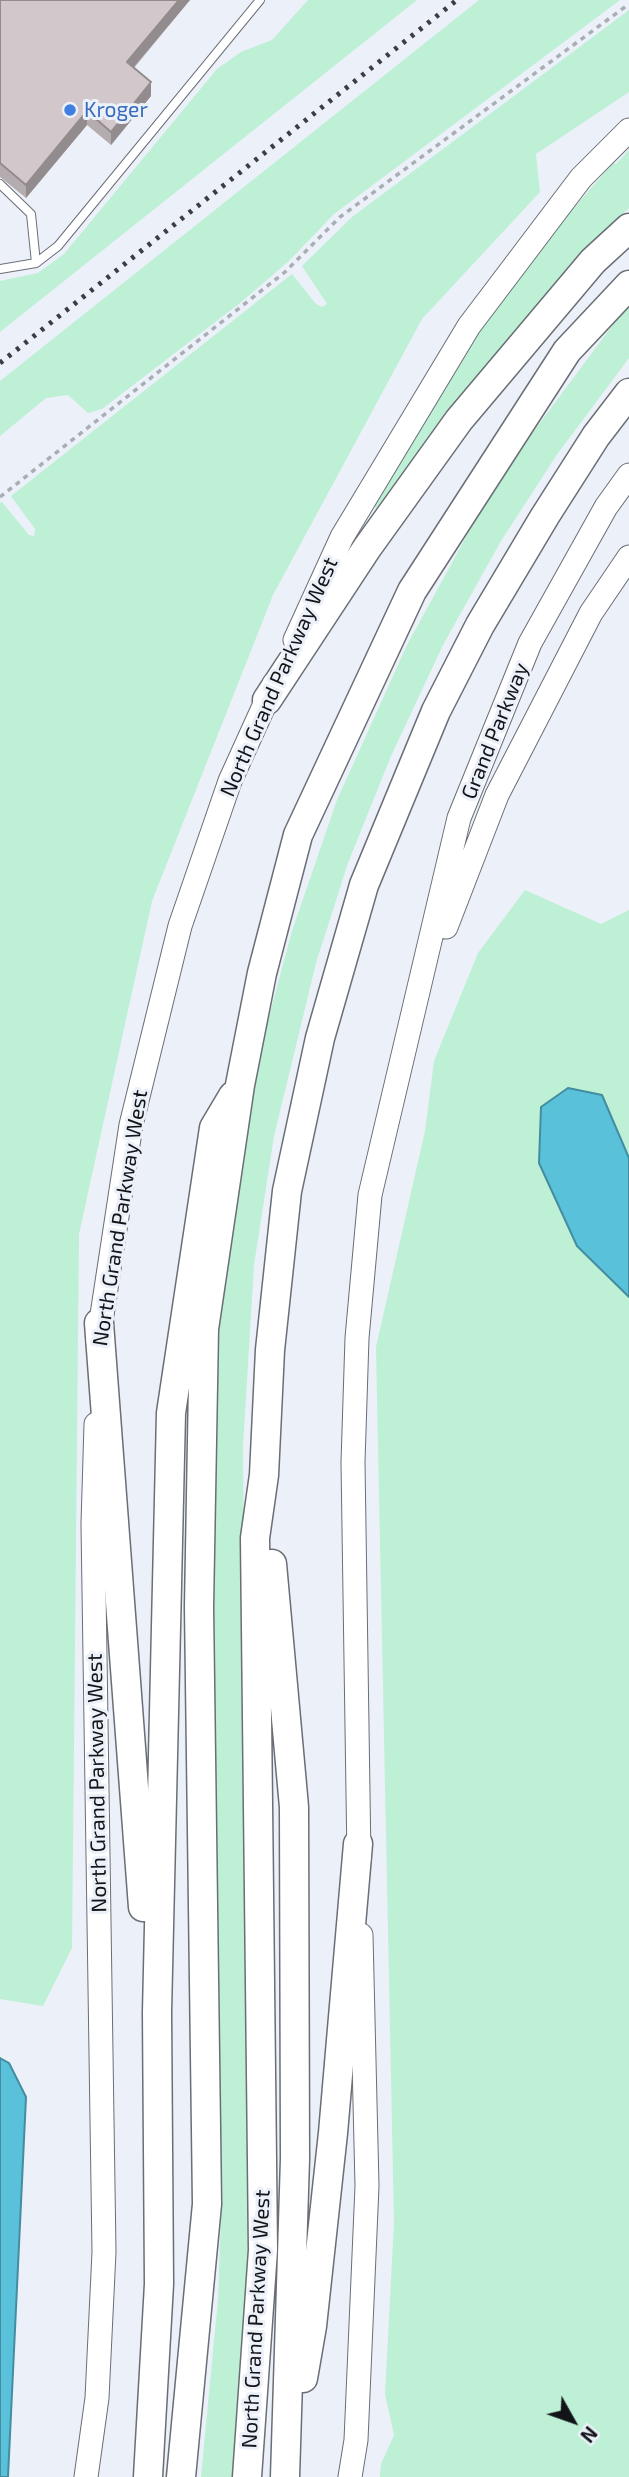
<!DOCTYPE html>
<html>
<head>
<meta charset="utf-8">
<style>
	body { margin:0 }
	#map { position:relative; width:629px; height:2477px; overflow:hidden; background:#ecf0f9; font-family:"Exo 2",sans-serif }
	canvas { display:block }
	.north { position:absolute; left:538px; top:2386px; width:70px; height:70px; -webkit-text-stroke:5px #ecf0f9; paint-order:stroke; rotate:130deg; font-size:19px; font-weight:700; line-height:28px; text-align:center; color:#121417 }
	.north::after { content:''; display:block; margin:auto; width:24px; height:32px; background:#121417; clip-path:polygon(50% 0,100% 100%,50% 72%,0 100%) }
</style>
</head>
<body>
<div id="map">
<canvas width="629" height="2477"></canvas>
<div class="north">N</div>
</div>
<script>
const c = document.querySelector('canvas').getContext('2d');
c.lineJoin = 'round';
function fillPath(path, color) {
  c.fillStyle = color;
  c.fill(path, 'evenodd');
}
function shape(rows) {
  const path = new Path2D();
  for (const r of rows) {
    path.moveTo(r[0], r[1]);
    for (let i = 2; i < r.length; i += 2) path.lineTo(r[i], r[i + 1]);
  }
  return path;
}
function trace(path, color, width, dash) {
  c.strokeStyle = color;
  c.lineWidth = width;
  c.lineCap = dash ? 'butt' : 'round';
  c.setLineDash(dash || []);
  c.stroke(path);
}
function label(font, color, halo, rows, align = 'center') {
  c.font = font + ' "Exo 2",sans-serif';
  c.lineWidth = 6;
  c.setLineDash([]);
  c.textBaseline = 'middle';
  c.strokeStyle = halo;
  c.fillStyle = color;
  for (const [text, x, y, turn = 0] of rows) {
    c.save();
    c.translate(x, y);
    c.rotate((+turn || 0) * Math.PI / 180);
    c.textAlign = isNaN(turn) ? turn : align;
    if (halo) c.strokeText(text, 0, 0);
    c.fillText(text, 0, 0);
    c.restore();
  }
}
fillPath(shape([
	[308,0,417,0,0,332,0,281,38,273,64,254,217,69,241,52,272,40],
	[479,0,620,0,334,214,289,261,240,303,102,409,88,413,68,395,46,398,0,436,0,381],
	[629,10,629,92,536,154,540,192,422,319,273,595,152,901,79,1234,72,1948,43,2006,0,1999,0,503,2,502,29,535,34,536,35,529,11,496,292,274,316,304,322,307,327,304,302,266,352,217],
	[629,150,629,208,595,241,377,508,373,507,438,395,476,336,559,225,613,163,616,164],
	[629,303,629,358,556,456,501,541,443,645,391,756,348,863,316,963,274,1136,254,1265,243,1446,250,2278,233,2477,201,2477,218,2299,221,2216,211,1459,217,1319,257,1061,292,931,337,800,407,645,477,517,525,443],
	[525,890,601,924,629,910,629,2477,380,2477,381,2464,394,2435,385,2394,394,2223,376,1347,425,1131,434,1061,478,953]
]), '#bdf0d5');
const water = shape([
	[568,1088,602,1095,629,1158,629,1297,577,1246,539,1163,541,1107,568,1088],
	[0,2058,9,2063,26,2097,8,2477,0,2477,0,2058]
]);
fillPath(water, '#5ac1da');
trace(water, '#448da0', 2);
const lane = shape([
	[0,184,31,214,36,263],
	[0,269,36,263,58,246,260,0]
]);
const secondary = shape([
	[295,640,342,537,469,326,581,178,629,130],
	[446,927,497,795,591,613,629,557],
	[98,1341,131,1125,180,926,230,781,274,684],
	[359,1859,353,1462,357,1338,370,1195,459,818,530,643,606,507,629,475],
	[86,2477,97,2398,104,2252,93,1524,96,1424],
	[350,2477,356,2440,367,2186,361,1935]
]);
const highway = shape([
	[267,700,367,548,459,420,593,261,629,228],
	[99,1323,143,1907],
	[272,1564,294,1807,295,2159,285,2477],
	[303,2378,312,2326,333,2133,358,1844],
	[148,2477,159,2284,157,2012,171,1413,214,1128,233,1096],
	[181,2477,207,2204,199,1607,204,1329,240,1085,262,973,298,835,412,591,567,351,629,285],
	[247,2477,263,2250,255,1538,264,1475,270,1350,287,1191,320,1038,364,885,436,711,480,625,545,516,596,436,629,393]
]);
trace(lane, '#6a6e75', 10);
trace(secondary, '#6a6e75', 25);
trace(highway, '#6a6e75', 31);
trace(shape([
	[0,497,285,272,340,217,629,4]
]), '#a9adb4', 3.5, [5, 5]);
trace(lane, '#fff', 8);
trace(secondary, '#fff', 23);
trace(highway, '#fff', 28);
trace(shape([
	[0,363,457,0]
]), '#3b3d41', 5, [3.5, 7]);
fillPath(shape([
	[0,0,190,0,134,68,151,96,111,145,87,125,26,198,0,177]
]), '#b5acaf');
fillPath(shape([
	[179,0,190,0,127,75,127,62],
	[151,82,151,96,111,145,111,132],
	[87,111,87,125,26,198,26,185]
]), '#938c8e');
const building = shape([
	[0,0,179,0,127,62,151,82,111,132,87,111,26,185,0,163,0,0]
]);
fillPath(building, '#d2c8cb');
trace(building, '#938c8e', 2);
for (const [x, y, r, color] of [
	[70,110,7,"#3f7fe0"]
]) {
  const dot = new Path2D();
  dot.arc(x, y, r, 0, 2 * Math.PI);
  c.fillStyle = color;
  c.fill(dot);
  trace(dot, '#ecf0f9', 2.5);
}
label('21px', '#366cbe', '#ecf0f9', [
	["Kroger",84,110]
], 'left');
label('21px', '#121417', '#ecf0f9', [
	["North Grand Parkway West",279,677,-66],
	["Grand Parkway",495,731,-68],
	["North Grand Parkway West",120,1218,-81],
	["North Grand Parkway West",97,1783,-91],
	["North Grand Parkway West",256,2319,-87]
]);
</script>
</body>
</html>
